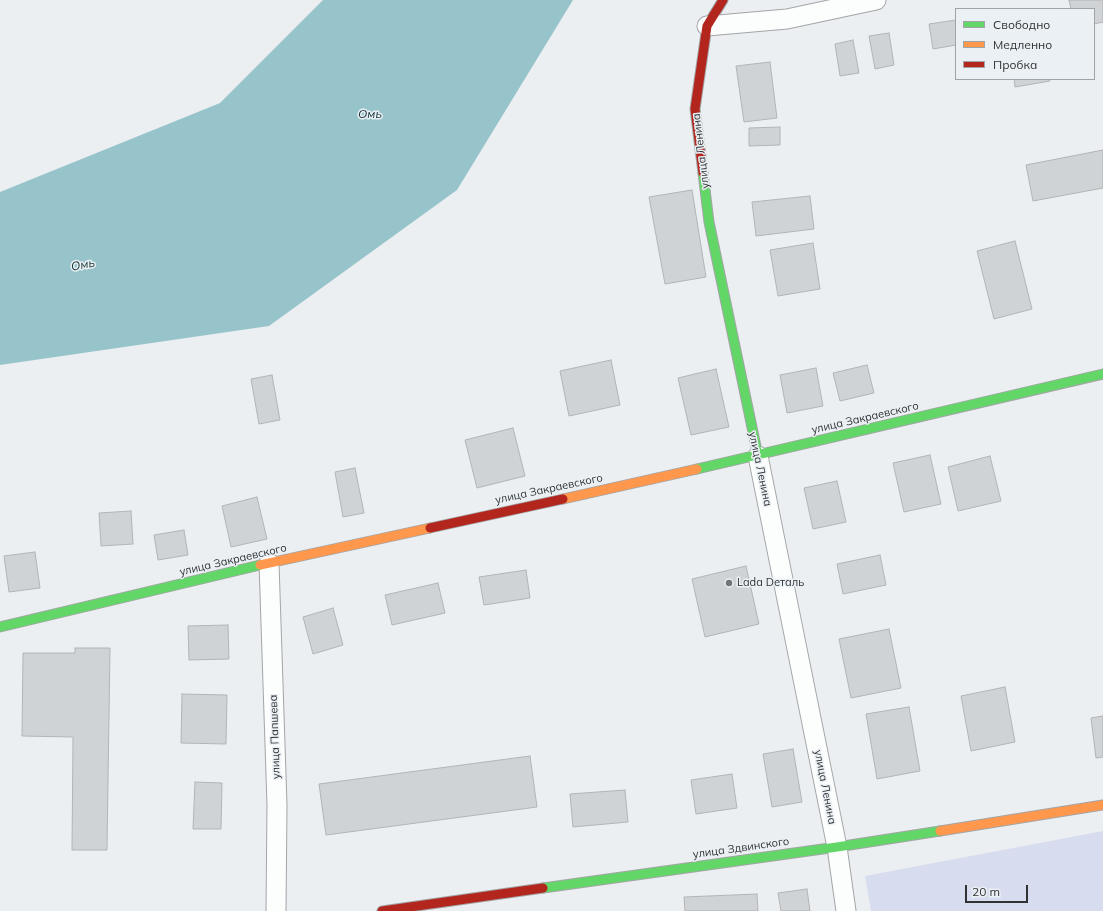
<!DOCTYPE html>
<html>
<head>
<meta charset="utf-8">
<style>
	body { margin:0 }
	#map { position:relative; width:1103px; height:911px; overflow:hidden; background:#eceff2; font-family:Mulish,sans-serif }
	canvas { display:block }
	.legend { position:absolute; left:955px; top:8px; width:140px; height:72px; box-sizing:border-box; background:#eaf0f4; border:1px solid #a0a4a7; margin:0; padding:5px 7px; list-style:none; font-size:12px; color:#303234 }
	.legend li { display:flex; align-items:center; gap:8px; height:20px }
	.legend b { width:20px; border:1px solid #a0a4a7 }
	.scale { position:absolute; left:965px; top:885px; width:63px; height:18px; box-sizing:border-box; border:2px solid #303234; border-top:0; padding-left:5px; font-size:12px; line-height:14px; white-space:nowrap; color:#303234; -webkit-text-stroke:3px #eaf0f4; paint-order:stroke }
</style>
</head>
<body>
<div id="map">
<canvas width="1103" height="911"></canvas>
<ul class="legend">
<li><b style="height:5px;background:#63d668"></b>Свободно</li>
<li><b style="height:5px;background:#ff974d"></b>Медленно</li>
<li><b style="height:5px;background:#b3261e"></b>Пробка</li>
</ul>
<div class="scale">20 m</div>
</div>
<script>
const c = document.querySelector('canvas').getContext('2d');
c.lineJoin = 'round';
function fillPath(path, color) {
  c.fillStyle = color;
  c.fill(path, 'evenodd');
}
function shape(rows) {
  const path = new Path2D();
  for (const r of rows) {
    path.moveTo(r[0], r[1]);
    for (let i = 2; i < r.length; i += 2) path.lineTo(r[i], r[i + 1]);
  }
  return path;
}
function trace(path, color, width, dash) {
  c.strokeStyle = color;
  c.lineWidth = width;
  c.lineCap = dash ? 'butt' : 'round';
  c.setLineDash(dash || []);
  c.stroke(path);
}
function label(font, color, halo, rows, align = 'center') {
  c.font = font + ' Mulish,sans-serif';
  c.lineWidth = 3;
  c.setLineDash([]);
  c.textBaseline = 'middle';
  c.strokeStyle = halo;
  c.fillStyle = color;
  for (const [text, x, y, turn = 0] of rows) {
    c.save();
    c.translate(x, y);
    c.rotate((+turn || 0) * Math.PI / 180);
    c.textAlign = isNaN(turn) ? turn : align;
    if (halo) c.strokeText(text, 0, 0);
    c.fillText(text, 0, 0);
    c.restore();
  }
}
fillPath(shape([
	[1103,831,1103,911,871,911,865,876]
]), '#d8dcef');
fillPath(shape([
	[323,0,573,0,457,190,269,326,0,365,0,192,220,103]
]), '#97c4ca');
const building = shape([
	[1069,0,1103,0,1103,22,1094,24,1094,9,1071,9,1069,0],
	[956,20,956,45,933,49,929,24,956,20],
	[889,33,894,65,875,69,869,36,889,33],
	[853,40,859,73,840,76,835,44,853,40],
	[770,62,777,118,744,122,736,66,770,62],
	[1014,79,1049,79,1050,81,1015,87,1014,79],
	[780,127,780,145,749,146,749,128,780,127],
	[1103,150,1103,188,1033,201,1026,165,1103,150],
	[692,190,706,277,665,284,649,197,692,190],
	[810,196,814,229,756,236,752,202,810,196],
	[1015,241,1032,309,994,319,977,251,1015,241],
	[813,243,820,289,778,296,770,250,813,243],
	[611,360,620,405,569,416,560,371,611,360],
	[867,365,874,393,840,401,833,373,867,365],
	[816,368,823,406,787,413,780,375,816,368],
	[716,369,729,427,691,435,678,378,716,369],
	[272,375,280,420,259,424,251,379,272,375],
	[513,428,525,476,477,488,465,440,513,428],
	[930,455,941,504,904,512,893,463,930,455],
	[990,456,1001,501,958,511,948,467,990,456],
	[355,468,364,513,343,517,335,472,355,468],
	[837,481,846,522,813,529,804,488,837,481],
	[257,497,267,539,231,547,222,506,257,497],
	[131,511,133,544,101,546,99,513,131,511],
	[184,530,188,555,158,560,154,535,184,530],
	[35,552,40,588,9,592,4,556,35,552],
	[880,555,886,585,843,594,837,564,880,555],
	[746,566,759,624,705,637,692,579,746,566],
	[526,570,530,598,484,605,479,577,526,570],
	[438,583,445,613,392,625,385,595,438,583],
	[333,608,343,645,313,654,303,617,333,608],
	[228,625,229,659,189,660,188,626,228,625],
	[889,629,901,688,851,698,839,639,889,629],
	[75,648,110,648,107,850,72,850,73,737,22,736,23,653,75,653,75,648],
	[1005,687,1015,742,971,751,961,696,1005,687],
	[182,694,227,695,226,744,181,743,182,694],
	[909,707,920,771,877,779,866,714,909,707],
	[1103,716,1103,757,1096,758,1091,718,1103,716],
	[793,749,802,802,772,807,763,754,793,749],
	[530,756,537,807,326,835,319,784,530,756],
	[732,774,737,808,696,814,691,780,732,774],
	[195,782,222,783,221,829,193,829,195,782],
	[625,790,628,822,573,827,570,794,625,790],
	[807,889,810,911,781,911,778,893,807,889],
	[757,894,758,911,685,911,684,897,757,894]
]);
fillPath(building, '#d0d3d5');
trace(building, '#b2b4b6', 1);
const street = shape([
	[707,26,787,19,876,0],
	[758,456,837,847,846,911],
	[269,563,277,805,276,911]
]);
const fast = shape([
	[703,173,709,222,758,456],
	[697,469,1103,374],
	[0,627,260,565],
	[543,888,837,847,940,831]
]);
const slow = shape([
	[563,499,697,469],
	[260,565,430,528],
	[940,831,1103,805]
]);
const jam = shape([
	[703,173,695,109,707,26,723,0],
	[430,528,563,499],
	[382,911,543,888]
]);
trace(street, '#a3a5a7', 21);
trace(fast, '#a3a5a7', 11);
trace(slow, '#a3a5a7', 11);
trace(jam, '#a3a5a7', 11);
trace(street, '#fcfdfd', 19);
trace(fast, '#63d668', 9);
trace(slow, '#ff974d', 9);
trace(jam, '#b3261e', 9);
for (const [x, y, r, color] of [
	[729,583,4,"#727476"]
]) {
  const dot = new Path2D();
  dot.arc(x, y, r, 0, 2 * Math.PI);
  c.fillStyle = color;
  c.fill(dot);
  trace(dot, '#eaf0f4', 1.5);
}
label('11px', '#303234', '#eaf0f4', [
	["улица Ленина",701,151,-97],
	["улица Закраевского",865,418,-13],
	["улица Ленина",760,469,78],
	["улица Закраевского",549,489,-12],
	["улица Закраевского",233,560,-13],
	["улица Папшева",275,737,-92],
	["улица Ленина",825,787,79],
	["улица Здвинского",741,848,-8]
]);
label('11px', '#303234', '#eaf0f4', [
	["Lada Dеталь",737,583]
], 'left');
label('italic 12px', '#133337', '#eaf0f4', [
	["Омь",370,114],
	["Омь",83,265,-10]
]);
</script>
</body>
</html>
